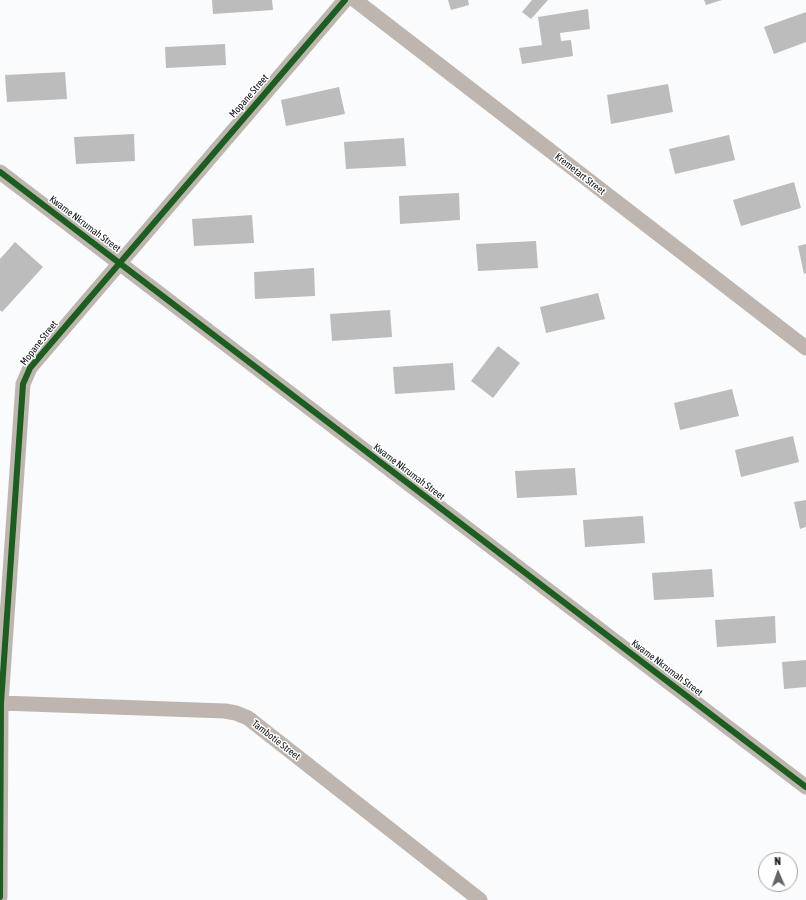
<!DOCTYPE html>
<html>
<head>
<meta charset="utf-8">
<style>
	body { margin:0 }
	#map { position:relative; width:806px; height:900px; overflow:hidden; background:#f9fbfd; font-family:"Asap Condensed",sans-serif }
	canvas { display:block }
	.north { position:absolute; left:758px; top:852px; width:40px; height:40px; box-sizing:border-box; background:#fff; border:1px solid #a0a1a2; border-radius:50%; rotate:358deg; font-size:11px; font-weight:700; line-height:16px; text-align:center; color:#121517 }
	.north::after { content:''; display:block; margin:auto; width:14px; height:18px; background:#636668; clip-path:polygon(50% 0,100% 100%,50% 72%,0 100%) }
</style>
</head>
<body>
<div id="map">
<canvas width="806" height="900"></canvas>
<div class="north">N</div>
</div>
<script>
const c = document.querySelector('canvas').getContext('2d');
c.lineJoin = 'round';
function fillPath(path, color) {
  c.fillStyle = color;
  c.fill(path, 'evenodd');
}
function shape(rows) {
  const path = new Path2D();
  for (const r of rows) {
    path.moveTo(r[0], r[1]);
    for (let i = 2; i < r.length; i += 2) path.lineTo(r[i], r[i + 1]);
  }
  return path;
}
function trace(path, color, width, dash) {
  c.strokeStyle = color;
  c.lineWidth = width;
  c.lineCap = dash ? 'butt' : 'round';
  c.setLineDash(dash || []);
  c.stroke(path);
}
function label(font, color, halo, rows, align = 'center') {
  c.font = font + ' "Asap Condensed",sans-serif';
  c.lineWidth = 3;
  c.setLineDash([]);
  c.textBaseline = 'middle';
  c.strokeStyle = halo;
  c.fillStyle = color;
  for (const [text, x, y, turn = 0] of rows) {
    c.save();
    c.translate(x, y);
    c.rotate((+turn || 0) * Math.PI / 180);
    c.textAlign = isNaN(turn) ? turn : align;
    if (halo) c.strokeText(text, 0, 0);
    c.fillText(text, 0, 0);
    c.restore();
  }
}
fillPath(shape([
	[212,0,272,0,273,10,213,14],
	[448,0,468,0,469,5,451,10],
	[532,0,548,0,531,19,522,12],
	[704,0,722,0,706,5],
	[588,9,590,29,560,33,561,41,571,40,573,56,522,64,519,48,542,45,538,17],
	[806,12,806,42,774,54,764,27],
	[225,44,226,65,166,68,165,47],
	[65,72,67,99,7,102,5,75],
	[668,84,673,112,611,124,607,95],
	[339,87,345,114,286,126,281,100],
	[134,134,135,161,76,164,74,137],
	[729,135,735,160,675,174,669,149],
	[404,138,406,166,346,169,344,142],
	[794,182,801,208,741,226,733,200],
	[459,193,460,220,400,224,399,196],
	[252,215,254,243,194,246,192,219],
	[536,241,538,268,478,271,476,244],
	[15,242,43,267,2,312,0,310,0,259],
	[806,244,806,273,804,274,798,246],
	[314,268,315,296,255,299,254,272],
	[598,293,605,319,546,333,540,307],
	[390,310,392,337,332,341,330,314],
	[498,346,520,363,493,398,471,381],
	[453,363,455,390,395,394,393,367],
	[732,389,739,416,680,430,674,403],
	[793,436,799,462,741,477,735,450],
	[575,468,577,495,517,498,515,471],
	[806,500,806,527,800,529,794,502],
	[643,516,645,543,585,547,583,520],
	[712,569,714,597,654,600,652,573],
	[775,616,776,643,717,647,715,620],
	[806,660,806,687,784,689,782,662]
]), '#bcbcbc');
trace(shape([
	[355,0,806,348],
	[0,172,806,787],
	[1,703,225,711,236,713,248,718,480,900],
	[0,897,1,703,23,384,30,368,41,355,345,0]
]), '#beb5af', 15);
trace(shape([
	[0,172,806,787],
	[0,897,1,703,23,384,30,368,41,355,345,0]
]), '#1b5e20', 6);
label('10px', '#121517', '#fff', [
	["Mopane Street",249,96,-49],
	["Kremetart Street",580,174,38],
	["Kwame Nkrumah Street",85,224,37],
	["Mopane Street",39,343,-52],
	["Kwame Nkrumah Street",409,472,37],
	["Kwame Nkrumah Street",667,668,37],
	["Tambotie Street",276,740,38]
]);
</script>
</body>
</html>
